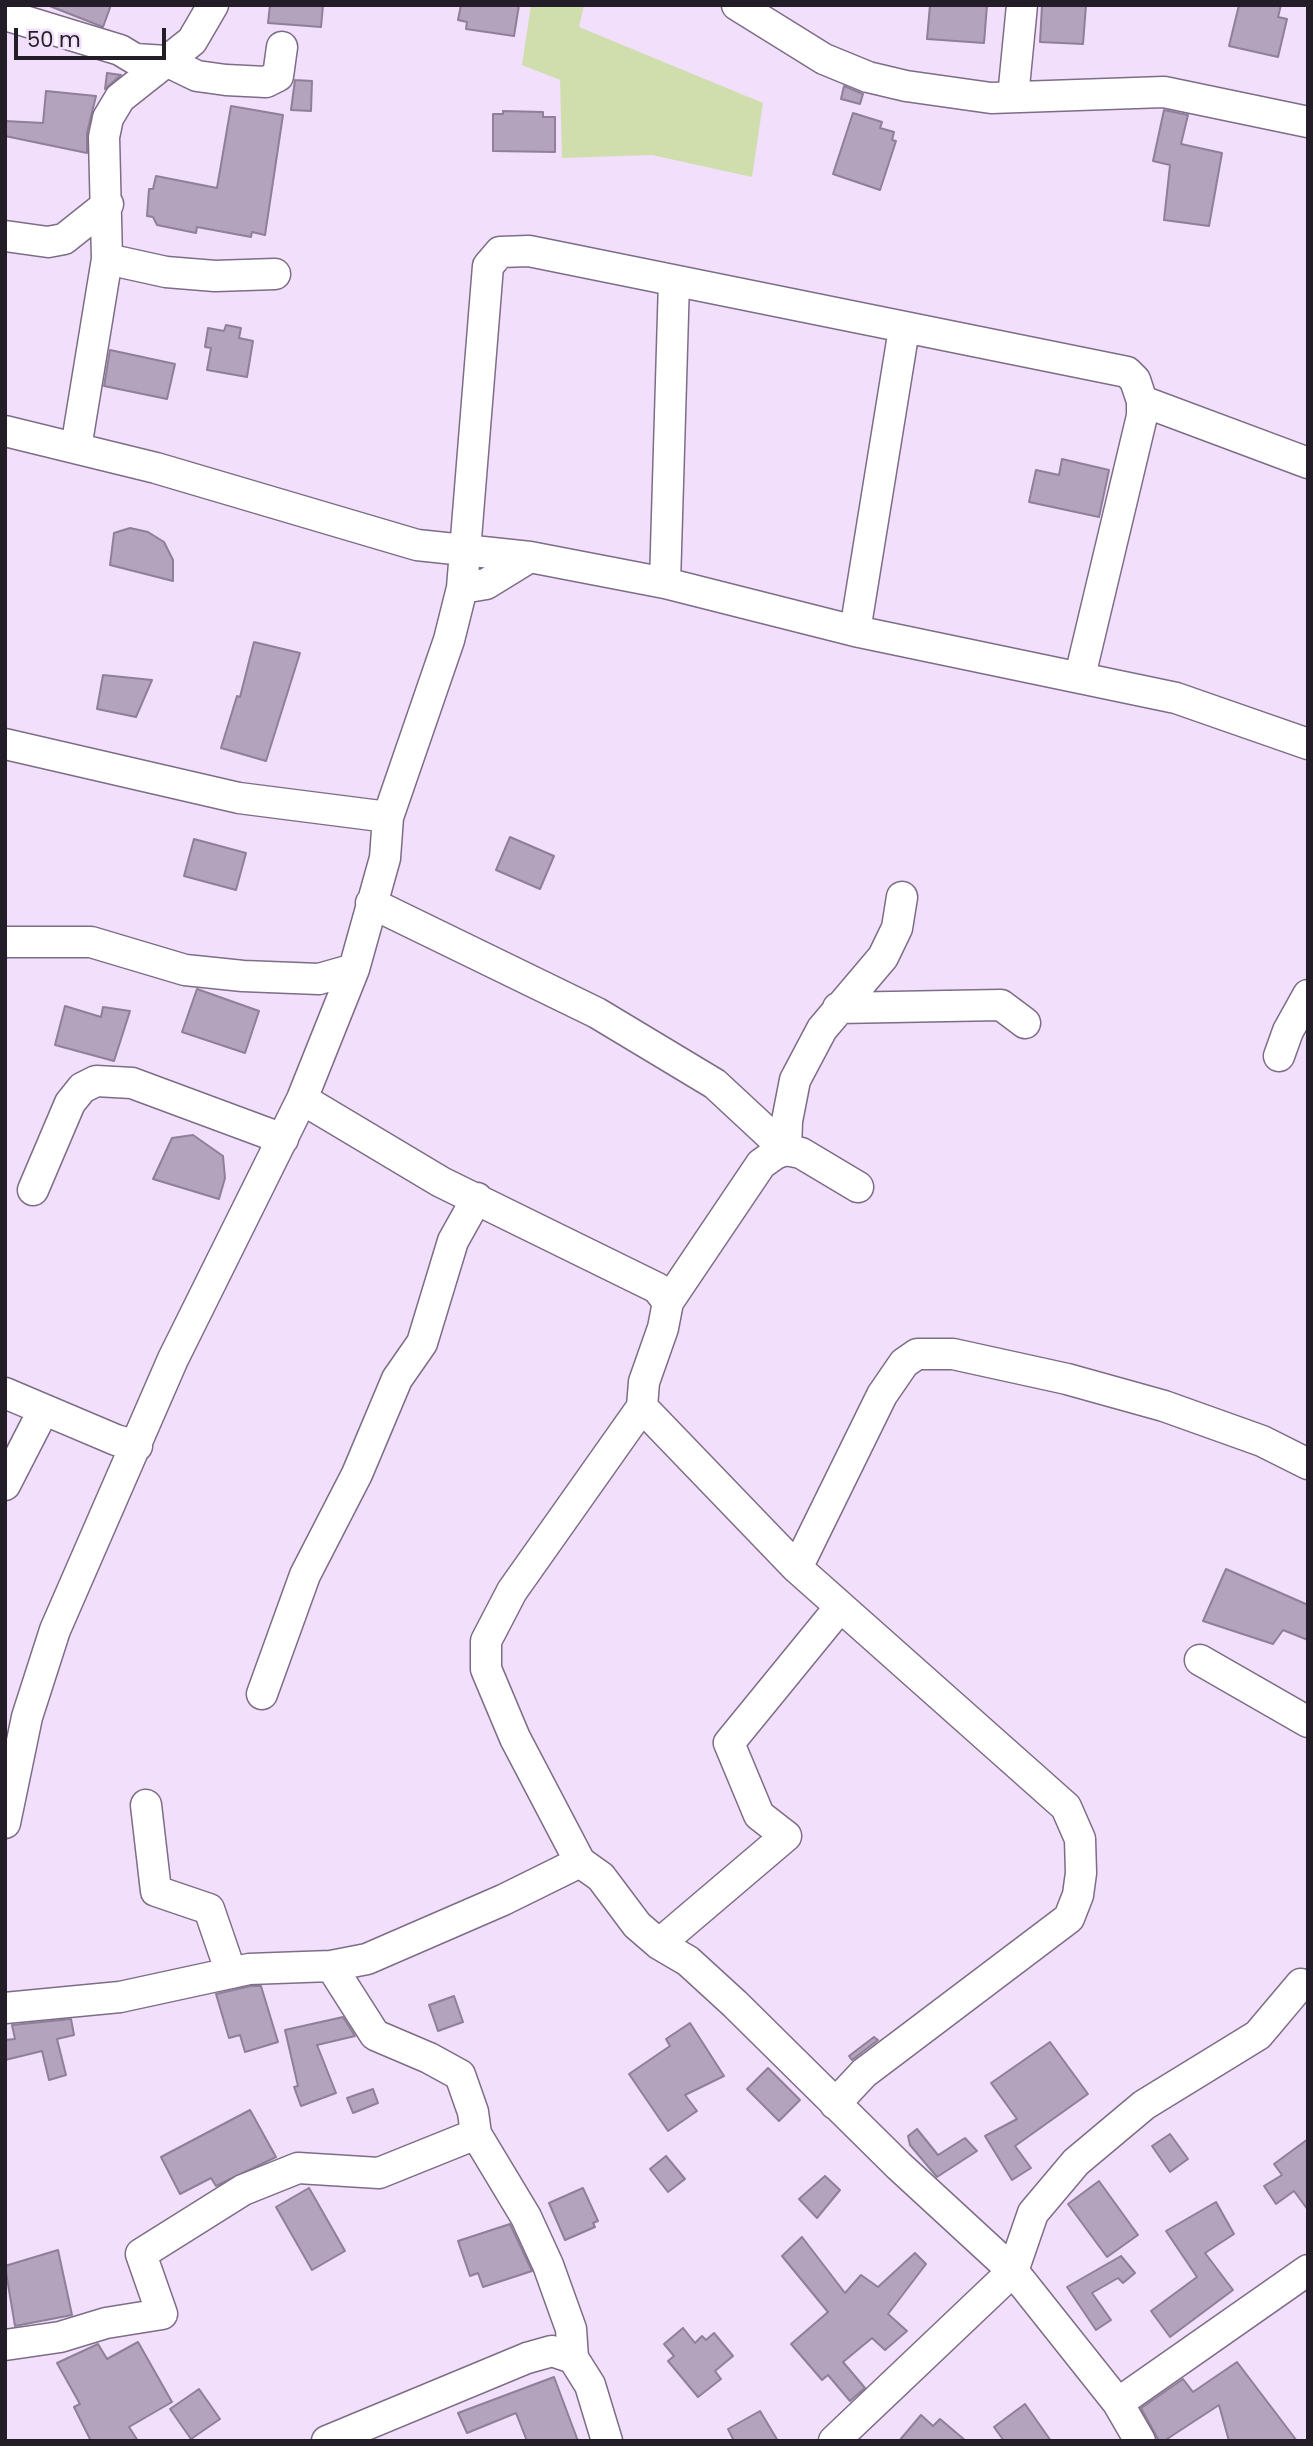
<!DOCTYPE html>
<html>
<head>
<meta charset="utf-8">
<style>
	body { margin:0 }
	#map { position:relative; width:1313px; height:2446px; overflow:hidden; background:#f1dffb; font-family:Poppins,sans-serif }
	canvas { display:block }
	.frame { position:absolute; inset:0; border:7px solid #231d27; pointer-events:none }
	.scale { position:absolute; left:14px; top:28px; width:152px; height:32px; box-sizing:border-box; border:4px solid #231d27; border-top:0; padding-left:9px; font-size:21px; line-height:24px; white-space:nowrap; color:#231d27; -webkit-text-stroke:5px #f1dffb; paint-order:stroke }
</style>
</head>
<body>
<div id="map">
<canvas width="1313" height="2446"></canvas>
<div class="frame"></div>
<div class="scale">50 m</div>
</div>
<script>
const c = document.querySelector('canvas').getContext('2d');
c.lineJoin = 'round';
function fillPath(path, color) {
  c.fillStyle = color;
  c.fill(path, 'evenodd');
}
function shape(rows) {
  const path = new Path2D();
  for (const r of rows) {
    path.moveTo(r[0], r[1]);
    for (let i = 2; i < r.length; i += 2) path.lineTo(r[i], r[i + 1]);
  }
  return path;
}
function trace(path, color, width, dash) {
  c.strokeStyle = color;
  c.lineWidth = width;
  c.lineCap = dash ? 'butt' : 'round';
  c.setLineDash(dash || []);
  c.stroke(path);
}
fillPath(shape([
	[531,5,584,5,579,27,763,103,752,177,652,155,562,158,560,80,522,65]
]), '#d0deae');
const building = shape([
	[47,5,111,5,103,27,47,5],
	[270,5,323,5,321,27,268,23,270,5],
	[461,5,519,5,514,36,466,29,467,22,458,20,461,5],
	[930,5,987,5,984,43,927,39,930,5],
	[1042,5,1086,5,1083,44,1040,42,1042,5],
	[1239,5,1281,5,1278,17,1287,19,1278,57,1229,46,1239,5],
	[107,73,121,75,105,89,107,73],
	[295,80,312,81,311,111,291,110,295,80],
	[844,86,863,94,860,104,841,99,844,86],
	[46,91,96,96,87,133,87,153,5,136,5,121,43,123,46,91],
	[231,106,283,115,265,235,252,232,251,237,197,227,196,233,157,225,153,217,147,216,149,189,153,189,156,176,217,188,231,106],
	[1164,110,1188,115,1181,144,1222,153,1209,226,1164,220,1170,165,1153,161,1164,110],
	[503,111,543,112,543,117,555,117,555,152,493,151,493,114,503,114,503,111],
	[853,113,882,122,880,128,894,132,892,140,896,141,880,190,833,174,853,113],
	[226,325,241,328,239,338,253,341,247,377,207,370,211,348,205,347,208,328,224,331,226,325],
	[110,350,175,364,167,399,104,386,110,350],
	[1062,459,1109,470,1099,517,1029,502,1036,470,1059,475,1062,459],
	[130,528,148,532,164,542,173,560,173,581,110,565,114,533,130,528],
	[254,642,300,653,266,761,221,748,237,696,240,697,254,642],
	[103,675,152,680,136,717,97,709,103,675],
	[510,837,554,856,540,889,496,870,510,837],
	[194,839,246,853,236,890,184,876,194,839],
	[197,989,259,1011,245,1053,182,1032,197,989],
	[65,1006,101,1017,103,1007,130,1011,114,1061,55,1045,65,1006],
	[193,1135,223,1156,225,1178,219,1199,153,1179,172,1138,193,1135],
	[1226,1569,1308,1605,1308,1640,1283,1630,1273,1644,1203,1621,1226,1569],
	[251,1986,261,1986,278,2042,245,2052,240,2035,229,2038,216,1994,251,1986],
	[454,1996,463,2022,438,2031,429,2005,454,1996],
	[343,2017,355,2036,317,2045,336,2093,301,2106,294,2087,298,2086,285,2030,343,2017],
	[71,2019,74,2035,57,2039,66,2075,49,2080,42,2051,5,2060,5,2040,15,2039,12,2025,71,2019],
	[690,2023,724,2076,685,2095,697,2111,668,2131,629,2074,670,2046,666,2039,690,2023],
	[874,2037,878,2040,852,2060,849,2056,874,2037],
	[1050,2042,1088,2094,1015,2146,1031,2168,1012,2180,985,2136,1017,2119,991,2083,1050,2042],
	[768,2068,800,2100,779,2121,747,2089,768,2068],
	[373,2089,378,2103,353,2113,347,2098,373,2089],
	[250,2110,276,2157,216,2186,211,2178,180,2194,161,2157,250,2110],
	[917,2129,938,2155,965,2138,977,2151,937,2177,910,2145,908,2136,917,2129],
	[1170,2134,1188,2159,1170,2172,1152,2146,1170,2134],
	[1308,2139,1308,2210,1294,2191,1276,2204,1264,2186,1282,2175,1274,2164,1308,2139],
	[666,2156,685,2179,668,2192,650,2169,666,2156],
	[825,2176,840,2190,817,2218,799,2199,825,2176],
	[1099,2181,1138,2235,1107,2257,1068,2204,1099,2181],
	[309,2188,345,2251,312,2270,276,2207,309,2188],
	[583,2188,598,2221,593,2223,595,2227,565,2240,549,2203,583,2188],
	[1216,2202,1234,2234,1205,2253,1233,2290,1170,2337,1151,2311,1197,2277,1166,2231,1216,2202],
	[510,2224,532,2271,483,2287,478,2273,470,2276,458,2241,510,2224],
	[802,2237,845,2293,861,2275,878,2287,915,2253,926,2264,888,2314,907,2331,885,2350,872,2338,843,2362,865,2388,850,2401,828,2375,822,2380,791,2344,828,2312,782,2256,802,2237],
	[58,2250,72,2315,15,2326,5,2266,58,2250],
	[1121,2256,1135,2273,1123,2283,1118,2278,1092,2293,1111,2320,1096,2330,1067,2287,1121,2256],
	[683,2328,695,2343,702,2336,706,2340,714,2333,733,2356,715,2371,721,2379,698,2397,668,2361,674,2356,664,2344,683,2328],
	[138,2342,172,2402,129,2427,138,2441,91,2441,74,2407,80,2404,57,2363,98,2344,107,2359,138,2342],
	[1237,2362,1297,2441,1229,2441,1219,2405,1164,2441,1159,2441,1141,2408,1183,2379,1193,2392,1237,2362],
	[554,2377,578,2441,527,2441,516,2413,467,2433,458,2413,554,2377],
	[199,2389,220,2419,191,2439,170,2409,199,2389],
	[1025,2404,1051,2441,1004,2441,994,2427,1025,2404],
	[760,2411,778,2441,734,2441,728,2429,760,2411],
	[921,2415,933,2426,940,2419,966,2441,899,2441,921,2415]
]);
fillPath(building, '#b3a3bd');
trace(building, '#8f7f98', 2);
const minor = shape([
	[737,5,824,59,868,77,906,86,991,98,1164,92,1308,122],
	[5,15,120,50,135,59,166,61,197,76,226,80,266,82,278,76,282,47],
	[1013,97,1022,5],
	[5,236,48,242,64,239,108,204],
	[107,259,166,272,215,276,275,274],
	[1142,401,1308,463],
	[5,431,156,468,417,545,530,557,665,583,855,631,1176,698,1308,744],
	[76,448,107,259,104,137,108,118,120,98,192,41,213,5],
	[665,583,674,281],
	[462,588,486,584,530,557],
	[855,631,904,329],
	[5,744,239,798,388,817],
	[371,903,597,1013,715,1084,786,1150],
	[5,942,91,942,185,970,243,976,319,979,354,969,385,858,388,817,449,640,462,588,488,266,500,252,529,251,1127,372,1135,380,1142,401,1142,416,1080,676],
	[838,1008,1001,1005,1025,1023],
	[1279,1056,1288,1031,1308,995],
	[302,1099,441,1182,657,1288,668,1302,663,1328,644,1382,642,1407,797,1568,1066,1807,1080,1839,1081,1873,1078,1895,1069,1918,864,2073,835,2104],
	[786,1150,787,1121,795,1080,822,1029,883,957,897,928,902,897],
	[33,1190,70,1103,82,1088,96,1081,132,1083,283,1139],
	[668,1302,761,1164,775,1154,786,1150,801,1153,858,1187],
	[5,1393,116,1440,137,1446],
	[5,1485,43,1411],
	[797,1568,882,1395,904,1363,917,1354,953,1354,1067,1379,1164,1406,1262,1441,1308,1464],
	[1200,1660,1308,1722],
	[262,1694,305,1575,357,1474,397,1379,422,1343,453,1241,477,1198],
	[146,1805,156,1891,209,1909,231,1973],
	[5,1823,27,1717,55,1630,173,1359,302,1099,354,969],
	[580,1862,515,1738,486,1669,486,1641,512,1591,642,1407],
	[659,1944,786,1836,759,1815,729,1743,840,1607],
	[331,1966,375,2035,429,2058,460,2075,473,2112,476,2134,526,2217,548,2265,571,2329,573,2358,590,2385,607,2441],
	[5,2008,120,1997,249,1969,331,1966,367,1959,503,1900,580,1862,601,1877,637,1925,659,1944,688,1961,735,2004,899,2166,1013,2271,1118,2403,1140,2441],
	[5,2345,60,2337,106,2323,162,2314,141,2254,243,2190,298,2168,379,2173,476,2134],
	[1118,2403,1308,2270],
	[327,2441,527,2358,552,2351,573,2358],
	[834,2441,1013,2271,1033,2213,1076,2162,1144,2105,1258,2035,1301,1984]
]);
trace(minor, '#7d6d86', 33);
trace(minor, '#fff', 30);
</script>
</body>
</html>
